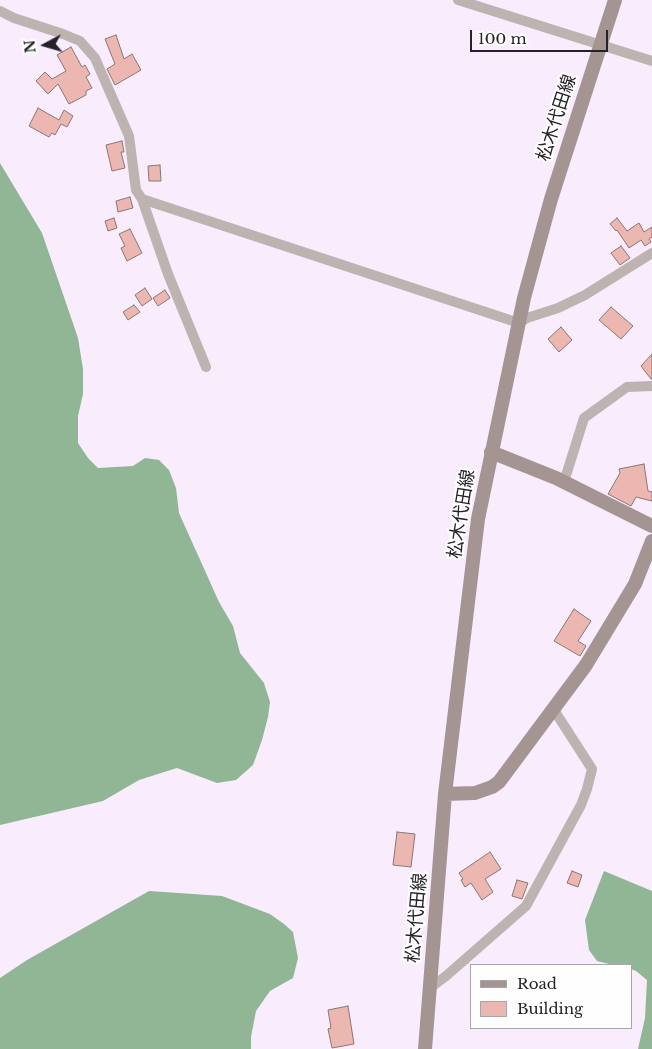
<!DOCTYPE html>
<html>
<head>
<meta charset="utf-8">
<style>
	body { margin:0 }
	#map { position:relative; width:652px; height:1049px; overflow:hidden; background:#f8ecfd; font-family:"Libre Baskerville",serif }
	canvas { display:block }
	.legend { position:absolute; left:470px; top:964px; width:162px; height:65px; box-sizing:border-box; background:#fefefe; border:1px solid #a7a6a8; margin:0; padding:6px 9px; list-style:none; font-size:15px; color:#252127 }
	.legend li { display:flex; align-items:center; gap:10px; height:25px }
	.legend b { width:25px; border:1px solid #a7a6a8 }
	.north { position:absolute; left:20px; top:20px; width:50px; height:50px; -webkit-text-stroke:4px #fefefe; paint-order:stroke; rotate:264deg; font-size:14px; font-weight:700; line-height:20px; text-align:center; color:#252127 }
	.north::after { content:''; display:block; margin:auto; width:18px; height:22px; background:#252127; clip-path:polygon(50% 0,100% 100%,50% 72%,0 100%) }
	.scale { position:absolute; left:470px; top:30px; width:138px; height:22px; box-sizing:border-box; border:2px solid #252127; border-top:0; padding-left:6px; font-size:15px; line-height:18px; white-space:nowrap; color:#252127; -webkit-text-stroke:4px #fefefe; paint-order:stroke }
</style>
</head>
<body>
<div id="map">
<canvas width="652" height="1049"></canvas>
<ul class="legend">
<li><b style="height:6px;background:#a49592"></b>Road</li>
<li><b style="height:14px;background:#ecb7b1"></b>Building</li>
</ul>
<div class="north">N</div>
<div class="scale">100 m</div>
</div>
<script>
const c = document.querySelector('canvas').getContext('2d');
c.lineJoin = 'round';
function fillPath(path, color) {
  c.fillStyle = color;
  c.fill(path, 'evenodd');
}
function shape(rows) {
  const path = new Path2D();
  for (const r of rows) {
    path.moveTo(r[0], r[1]);
    for (let i = 2; i < r.length; i += 2) path.lineTo(r[i], r[i + 1]);
  }
  return path;
}
function trace(path, color, width, dash) {
  c.strokeStyle = color;
  c.lineWidth = width;
  c.lineCap = dash ? 'butt' : 'round';
  c.setLineDash(dash || []);
  c.stroke(path);
}
function label(font, color, halo, rows, align = 'center') {
  c.font = font + ' "Libre Baskerville","Noto Sans JP",serif';
  c.lineWidth = 4.5;
  c.setLineDash([]);
  c.textBaseline = 'middle';
  c.strokeStyle = halo;
  c.fillStyle = color;
  for (const [text, x, y, turn = 0] of rows) {
    c.save();
    c.translate(x, y);
    c.rotate((+turn || 0) * Math.PI / 180);
    c.textAlign = isNaN(turn) ? turn : align;
    if (halo) c.strokeText(text, 0, 0);
    c.fillText(text, 0, 0);
    c.restore();
  }
}
fillPath(shape([
	[0,163,42,233,78,338,83,369,83,394,78,416,78,443,88,458,98,468,133,466,145,458,159,460,169,470,176,488,179,513,219,602,233,626,240,653,264,683,270,702,268,717,262,740,253,765,236,780,217,783,177,768,139,780,103,801,0,825],
	[604,871,652,891,652,1049,638,1049,645,1018,647,980,636,971,631,969,631,965,613,965,597,961,589,950,585,920],
	[149,891,222,896,270,914,284,924,293,932,298,958,293,978,270,991,256,1011,251,1037,251,1049,0,1049,0,978,27,960]
]), '#90b695');
const building = shape([
	[116,35,124,59,132,54,141,70,115,85,107,69,115,64,105,39,116,35],
	[71,47,82,67,85,65,90,74,86,77,92,88,86,91,86,95,69,104,58,84,48,94,36,81,45,72,52,79,66,71,57,55,71,47],
	[38,108,59,120,64,110,73,116,67,127,61,124,55,135,52,133,49,137,29,126,38,108],
	[122,141,124,152,121,152,125,168,112,171,106,145,122,141],
	[160,165,161,181,149,181,148,166,160,165],
	[130,197,133,208,118,212,116,201,130,197],
	[114,218,117,228,108,231,105,221,114,218],
	[617,218,627,231,639,223,644,232,652,227,652,237,649,239,651,242,645,246,641,240,629,248,617,230,616,231,610,224,617,218],
	[130,229,142,253,127,261,121,248,125,246,119,234,130,229],
	[621,246,630,258,620,265,611,253,621,246],
	[145,288,152,299,142,306,135,295,145,288],
	[165,290,170,298,158,306,153,298,165,290],
	[134,305,140,312,128,320,123,312,134,305],
	[611,307,633,326,621,339,599,320,611,307],
	[561,327,572,340,559,352,548,339,561,327],
	[652,354,652,379,651,379,641,366,652,354],
	[644,464,648,491,652,492,652,501,636,497,631,506,608,494,620,473,619,469,644,464],
	[574,609,591,621,578,641,586,646,580,656,554,641,574,609],
	[397,832,415,834,411,867,393,865,397,832],
	[490,852,501,869,485,879,493,892,482,900,471,883,465,887,461,880,463,879,459,873,490,852],
	[572,871,582,875,578,887,567,883,572,871],
	[517,880,528,883,522,899,512,896,517,880],
	[348,1006,354,1044,332,1048,328,1029,331,1028,328,1010,348,1006]
]);
fillPath(building, '#ecb7b1');
trace(building, '#8a7673', 1);
trace(shape([
	[458,0,652,61],
	[0,11,14,18,63,34,80,41,95,58,129,136,136,190,142,199,168,274,206,367],
	[142,199,519,323,527,318,558,308,585,295,652,253],
	[564,482,584,418,627,387,652,386],
	[430,988,446,976,526,906,581,805,587,789,592,769,554,710]
]), '#bdb3b1', 10);
trace(shape([
	[491,452,556,478,652,526],
	[445,794,475,793,492,787,499,782,586,665,635,584,652,541],
	[425,1049,445,794,478,519,524,298,551,199,615,0]
]), '#a49592', 14);
label('18px', '#252127', '#fefefe', [
	["松木代田線",557,118,-72],
	["松木代田線",462,514,-81],
	["松木代田線",417,918,-85]
]);
</script>
</body>
</html>
